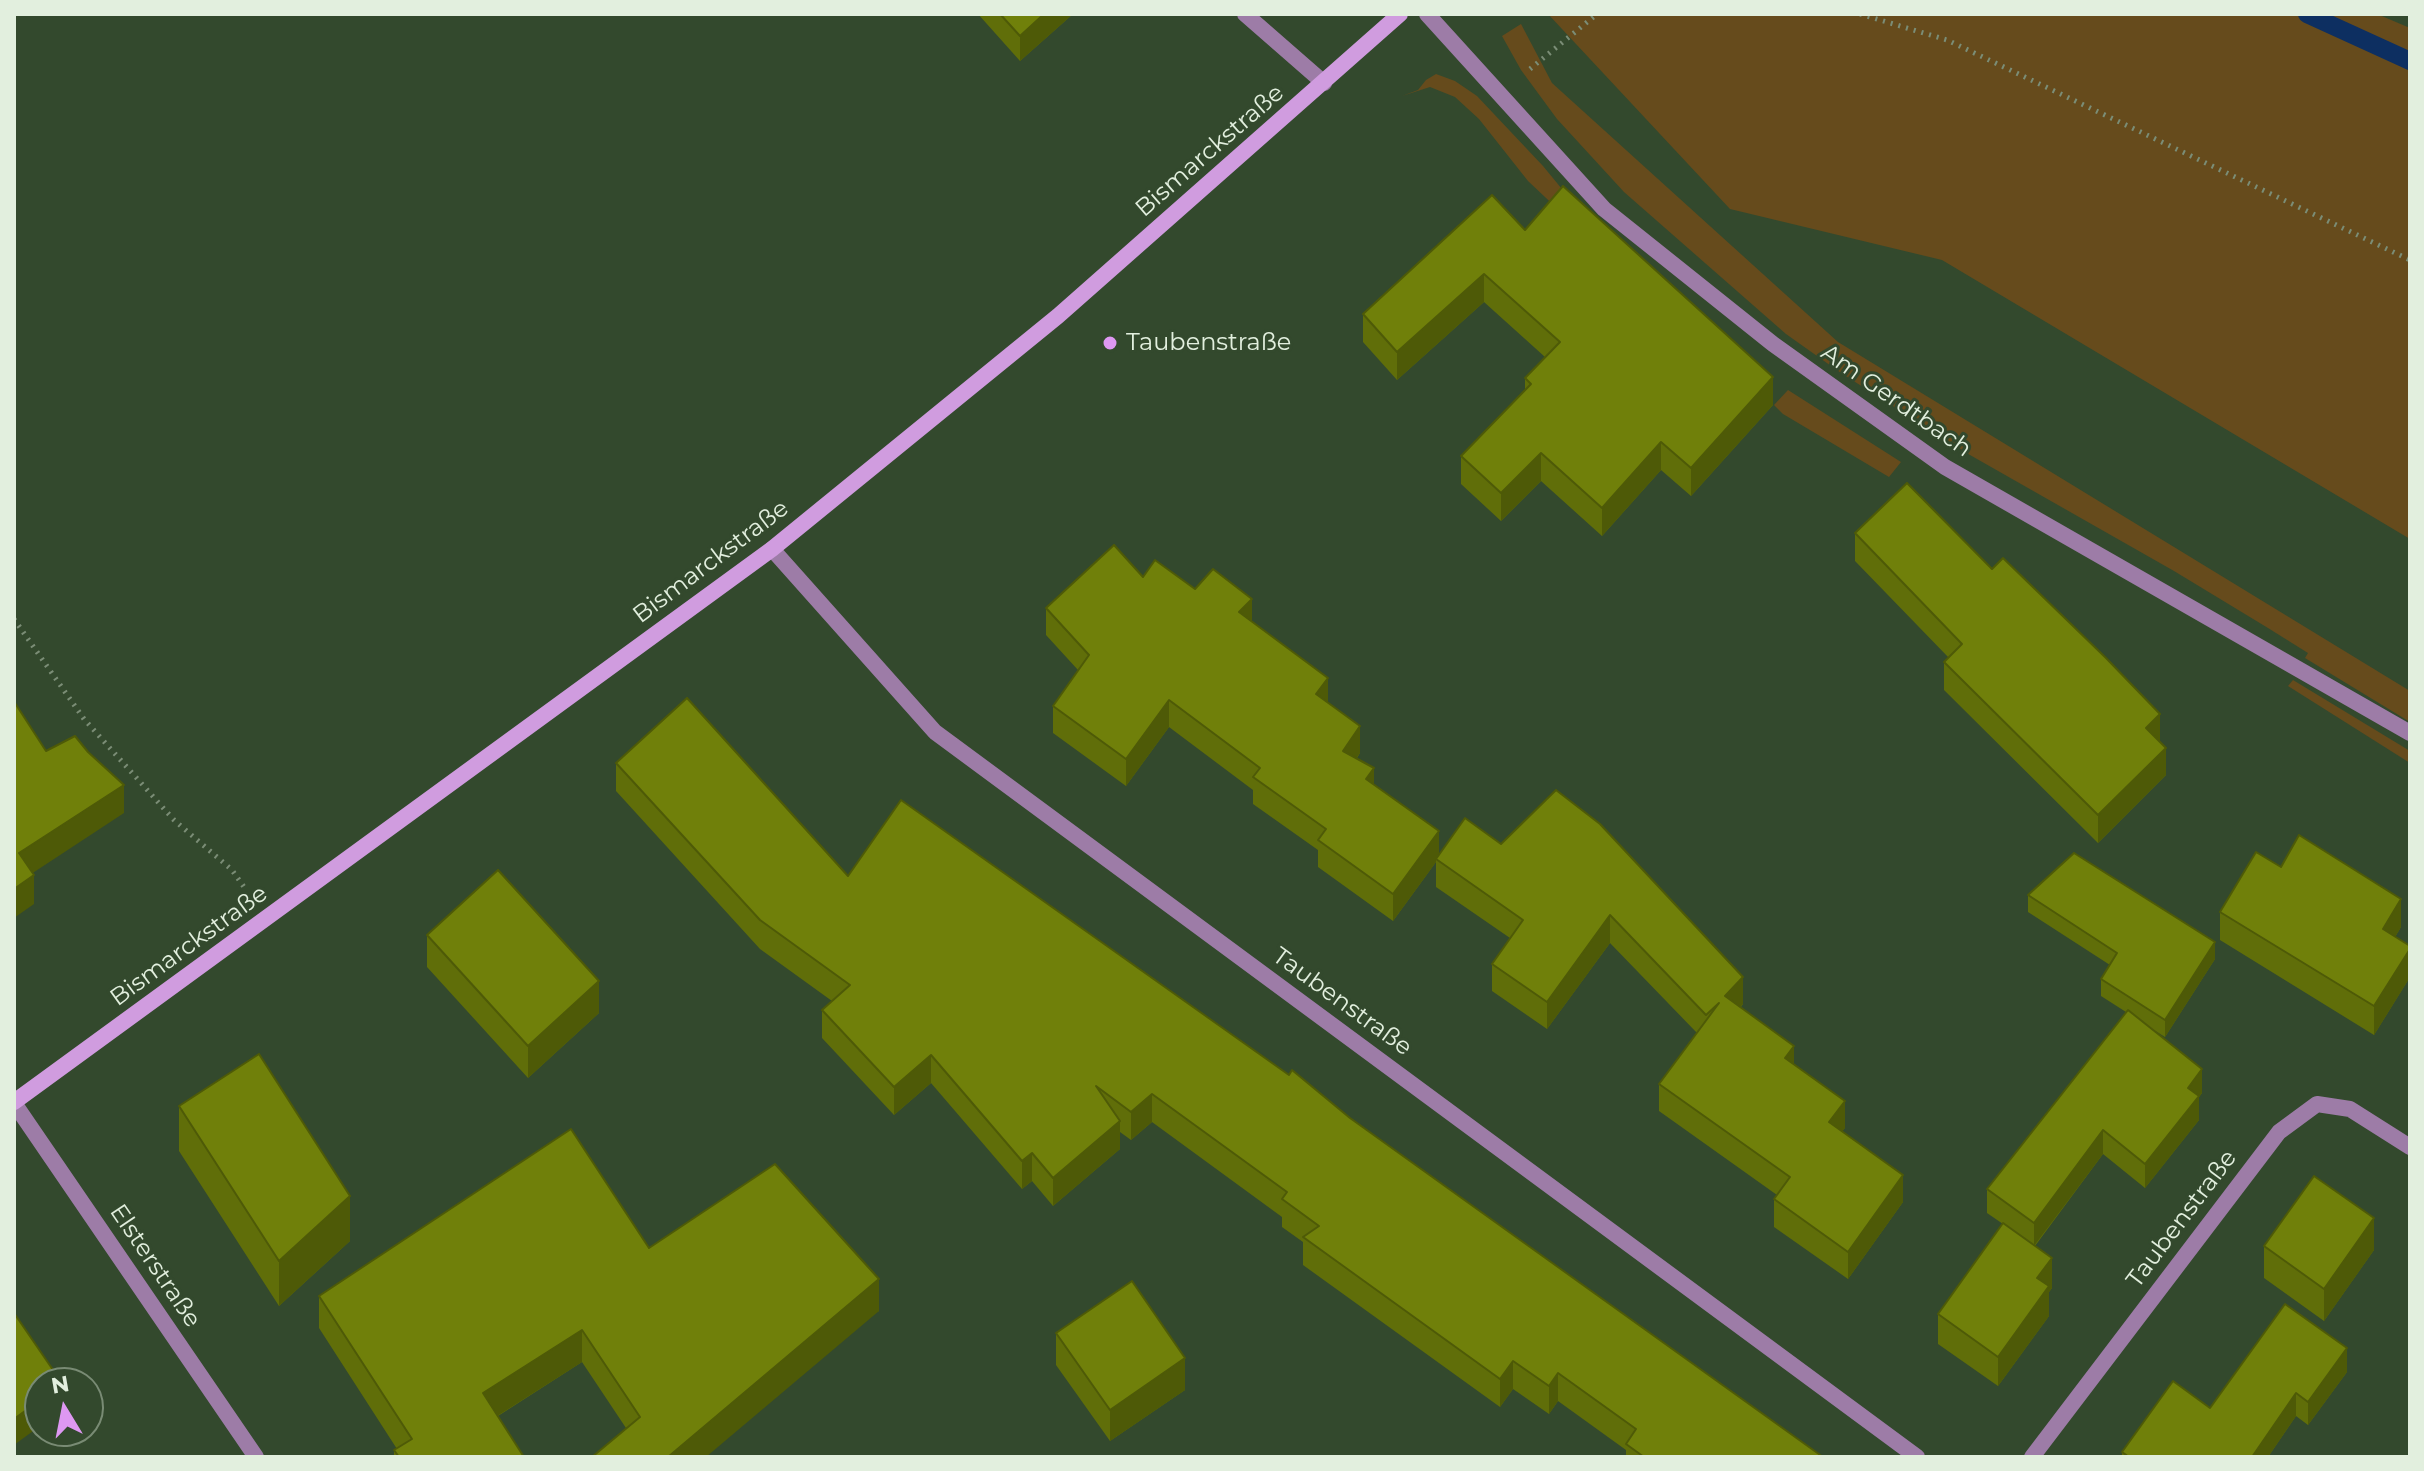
<!DOCTYPE html>
<html>
<head>
<meta charset="utf-8">
<style>
	body { margin:0 }
	#map { position:relative; width:2424px; height:1471px; overflow:hidden; background:#33492d; font-family:Montserrat,sans-serif }
	canvas { display:block }
	.frame { position:absolute; inset:0; border:16px solid #e2efde; pointer-events:none }
	.north { position:absolute; left:24px; top:1367px; width:80px; height:80px; box-sizing:border-box; background:#33492d; border:2px solid #798b74; border-radius:50%; rotate:350deg; font-size:22px; font-weight:700; line-height:32px; text-align:center; color:#e2efde }
	.north::after { content:''; display:block; margin:auto; width:28px; height:36px; background:#de98f2; clip-path:polygon(50% 0,100% 100%,50% 72%,0 100%) }
</style>
</head>
<body>
<div id="map">
<canvas width="2424" height="1471"></canvas>
<div class="frame"></div>
<div class="north">N</div>
</div>
<script>
const c = document.querySelector('canvas').getContext('2d');
c.lineJoin = 'round';
function fillPath(path, color) {
  c.fillStyle = color;
  c.fill(path, 'evenodd');
}
function shape(rows) {
  const path = new Path2D();
  for (const r of rows) {
    path.moveTo(r[0], r[1]);
    for (let i = 2; i < r.length; i += 2) path.lineTo(r[i], r[i + 1]);
  }
  return path;
}
function trace(path, color, width, dash) {
  c.strokeStyle = color;
  c.lineWidth = width;
  c.lineCap = dash ? 'butt' : 'round';
  c.setLineDash(dash || []);
  c.stroke(path);
}
function label(font, color, halo, rows, align = 'center') {
  c.font = font + ' Montserrat,sans-serif';
  c.lineWidth = 6;
  c.setLineDash([]);
  c.textBaseline = 'middle';
  c.strokeStyle = halo;
  c.fillStyle = color;
  for (const [text, x, y, turn = 0] of rows) {
    c.save();
    c.translate(x, y);
    c.rotate((+turn || 0) * Math.PI / 180);
    c.textAlign = isNaN(turn) ? turn : align;
    if (halo) c.strokeText(text, 0, 0);
    c.fillText(text, 0, 0);
    c.restore();
  }
}
fillPath(shape([
	[1548,14,2377,14,2410,28,2410,539,1942,260,1730,209],
	[1521,24,1552,83,1838,342,2410,691,2410,722,2305,658,2308,653,2268,628,2174,571,1970,455,1841,373,1786,334,1624,192,1557,119,1521,70,1502,36],
	[1436,74,1455,81,1477,96,1543,166,1576,206,1563,214,1528,181,1479,119,1455,97,1430,87,1402,96,1418,90,1426,80],
	[1788,390,1901,462,1889,477,1783,414,1774,405],
	[2293,680,2410,751,2410,763,2288,686]
]), '#664b1c');
trace(shape([
	[2307,14,2410,61]
]), '#0d2f61', 18);
trace(shape([
	[1860,14,1947,40,2410,260],
	[1530,69,1597,14],
	[14,619,84,719,174,820,232,870,244,887]
]), '#7b8d76', 5, [2, 6]);
trace(shape([
	[1245,14,1324,83]
]), '#9d7ca7', 16);
trace(shape([
	[1427,14,1604,209,1773,344,1945,467,2410,733],
	[772,549,935,732,1917,1457],
	[14,1103,256,1457],
	[2032,1457,2279,1132,2317,1104,2350,1109,2410,1147]
]), '#9d7ca7', 16);
trace(shape([
	[14,1102,772,549,1058,316,1400,14]
]), '#d09cdf', 16);
fillPath(shape([
	[978,14,1073,14,1020,61],
	[1525,230,1773,405,1691,496,1661,470,1602,536,1541,481,1501,521,1461,484,1461,456,1525,391,1525,378,1545,357,1484,302,1397,380,1363,342,1363,314],
	[1855,533,2160,742,2166,775,2098,843,1944,690,1944,662,1949,658,1855,561],
	[1195,589,1252,621,1328,702,1360,753,1357,758,1374,785,1439,856,1501,844,1556,790,1743,1004,1741,1007,1794,1064,1845,1128,1842,1131,1903,1202,1848,1279,1774,1227,1774,1199,1777,1195,1659,1111,1659,1084,1697,1033,1610,943,1547,1029,1492,991,1492,964,1510,938,1436,887,1436,862,1393,921,1318,867,1318,850,1253,804,1253,790,1169,727,1126,786,1053,733,1053,706,1078,670,1046,635,1046,608],
	[616,763,1350,1118,1823,1457,1626,1457,1626,1450,1558,1401,1549,1414,1513,1389,1500,1407,1303,1265,1303,1242,1282,1227,1282,1217,1152,1122,1131,1140,1120,1132,1120,1149,1053,1206,1032,1181,1022,1189,931,1083,894,1115,822,1038,822,1010,832,1001,760,949,616,791],
	[2281,867,2401,927,2395,937,2410,946,2410,977,2374,1035,2220,940,2220,912],
	[2028,895,2215,959,2165,1037,2149,1027,2202,1093,2199,1097,2199,1120,2145,1188,2103,1154,2035,1246,2052,1288,2049,1292,2049,1316,1998,1386,1938,1344,1938,1314,2003,1224,1987,1213,1987,1189,2126,1012,2101,996,2101,979,2110,965,2028,912],
	[427,935,599,1013,528,1078,427,967],
	[179,1106,350,1241,279,1306,179,1151],
	[2264,1246,2374,1250,2324,1321,2264,1278],
	[649,1248,879,1311,626,1428,582,1362,498,1416,524,1457,394,1457,394,1450,397,1449,319,1328,319,1296],
	[1056,1333,1185,1390,1110,1441,1056,1365],
	[2347,1372,2308,1425,2296,1416,2268,1457,2122,1457,2122,1452,2210,1408]
]), '#606e09');
fillPath(shape([
	[1044,14,1073,14,1020,61,1020,36],
	[1484,274,1484,302,1397,380,1397,352],
	[1773,377,1773,405,1691,496,1691,468],
	[1661,442,1661,470,1602,536,1602,508],
	[1541,453,1541,481,1501,521,1501,493],
	[1252,599,1252,626,1239,612],
	[1328,678,1328,705,1316,694],
	[1169,700,1169,727,1126,786,1126,759],
	[2160,714,2160,742,2146,728],
	[1360,726,1360,753,1343,778,1343,751],
	[2166,748,2166,775,2098,843,2098,815],
	[1374,768,1374,795,1366,779],
	[124,785,124,813,19,882,19,853],
	[1439,831,1439,858,1436,859,1436,862,1393,921,1393,894],
	[34,875,34,904,14,918,14,889],
	[2401,899,2401,927,2383,957,2383,929],
	[1610,915,1610,943,1547,1029,1547,1002],
	[2215,942,2215,959,2165,1037,2165,1020],
	[2410,949,2410,977,2374,1035,2374,1006],
	[1743,977,1743,1004,1725,1023,1725,996],
	[599,981,599,1013,528,1078,528,1046],
	[1794,1046,1794,1073,1785,1058],
	[931,1055,931,1083,894,1115,894,1087],
	[2202,1069,2202,1093,2199,1097,2199,1120,2145,1188,2145,1164,2188,1088],
	[1152,1094,1152,1122,1131,1140,1131,1112],
	[1845,1101,1845,1128,1829,1149,1829,1122],
	[1120,1121,1120,1149,1053,1206,1053,1178],
	[2103,1130,2103,1154,2034,1246,2034,1223],
	[1032,1153,1032,1181,1022,1189,1022,1161],
	[1903,1175,1903,1202,1848,1279,1848,1252],
	[350,1196,350,1241,279,1306,279,1261],
	[2374,1218,2374,1250,2324,1321,2324,1289],
	[2052,1258,2052,1288,2049,1292,2049,1316,1998,1386,1998,1357,2037,1278],
	[879,1279,879,1311,706,1457,668,1457],
	[582,1330,582,1362,483,1425,483,1393],
	[2347,1348,2347,1372,2308,1425,2308,1402],
	[1185,1358,1185,1390,1110,1441,1110,1410],
	[1513,1361,1513,1389,1500,1407,1500,1379],
	[1558,1373,1558,1401,1549,1414,1549,1386],
	[2296,1393,2296,1416,2268,1457,2252,1457],
	[40,1400,40,1426,14,1445,14,1419]
]), '#4e5a07');
const building = shape([
	[1000,14,1044,14,1020,36,1000,14],
	[1563,186,1773,377,1691,468,1661,442,1602,508,1541,453,1501,493,1461,456,1531,384,1525,378,1560,342,1484,274,1397,352,1363,314,1492,195,1525,230,1563,186],
	[1907,483,1992,569,2003,558,2106,658,2160,714,2146,728,2166,748,2098,815,1944,662,1962,644,1855,533,1907,483],
	[1114,545,1143,577,1155,560,1195,589,1213,569,1252,599,1239,612,1328,678,1316,694,1360,726,1343,751,1374,768,1366,779,1439,831,1393,894,1318,840,1326,829,1253,777,1260,768,1169,700,1126,759,1053,706,1089,655,1046,608,1114,545],
	[687,698,848,876,901,800,1289,1075,1292,1070,1350,1118,1823,1457,1644,1457,1626,1444,1636,1429,1558,1373,1549,1386,1513,1361,1500,1379,1303,1237,1319,1226,1282,1199,1287,1192,1152,1094,1131,1112,1096,1086,1120,1121,1053,1178,1032,1153,1022,1161,931,1055,894,1087,822,1010,850,985,760,920,616,763,687,698],
	[15,703,46,751,75,736,88,752,124,785,19,853,34,875,14,889,15,703],
	[1556,790,1600,824,1743,977,1725,996,1794,1046,1785,1058,1845,1101,1829,1122,1903,1175,1848,1252,1774,1199,1790,1177,1659,1084,1719,1003,1706,1015,1610,915,1547,1002,1492,964,1523,920,1436,859,1465,818,1501,844,1556,790],
	[2299,835,2401,899,2383,929,2410,946,2410,949,2374,1006,2220,912,2256,852,2281,867,2299,835],
	[2074,853,2215,942,2165,1020,2101,979,2117,953,2028,895,2074,853],
	[498,870,599,981,528,1046,427,935,498,870],
	[2128,1010,2202,1069,2188,1088,2199,1096,2145,1164,2103,1130,2034,1223,1987,1189,2128,1010],
	[259,1054,350,1196,279,1261,179,1106,259,1054],
	[571,1129,649,1248,775,1164,879,1279,668,1457,592,1457,640,1417,582,1330,483,1393,524,1457,399,1457,394,1450,412,1439,319,1296,571,1129],
	[2314,1176,2374,1218,2324,1289,2264,1246,2314,1176],
	[2003,1223,2052,1258,2037,1278,2049,1286,1998,1357,1938,1314,2003,1223],
	[1132,1281,1185,1358,1110,1410,1056,1333,1132,1281],
	[2285,1304,2347,1348,2308,1402,2296,1393,2252,1457,2129,1457,2122,1452,2173,1381,2210,1408,2285,1304],
	[14,1313,62,1383,40,1383,40,1400,14,1419,14,1313]
]);
fillPath(building, '#70800a');
trace(building, '#4e5a07', 2);
for (const [x, y, r, color] of [
	[1110,343,8,"#de98f2"]
]) {
  const dot = new Path2D();
  dot.arc(x, y, r, 0, 2 * Math.PI);
  c.fillStyle = color;
  c.fill(dot);
  trace(dot, '#33492d', 3);
}
label('24px', '#e2efde', '#33492d', [
	["Bismarckstraße",1210,151,-41],
	["Am Gerdtbach",1896,401,35],
	["Bismarckstraße",711,562,-37],
	["Bismarckstraße",189,946,-36],
	["Taubenstraße",1342,1002,36],
	["Taubenstraße",2182,1219,-53],
	["Elsterstraße",155,1266,56]
]);
label('24px', '#e2efde', '#33492d', [
	["Taubenstraße",1126,343]
], 'left');
</script>
</body>
</html>
